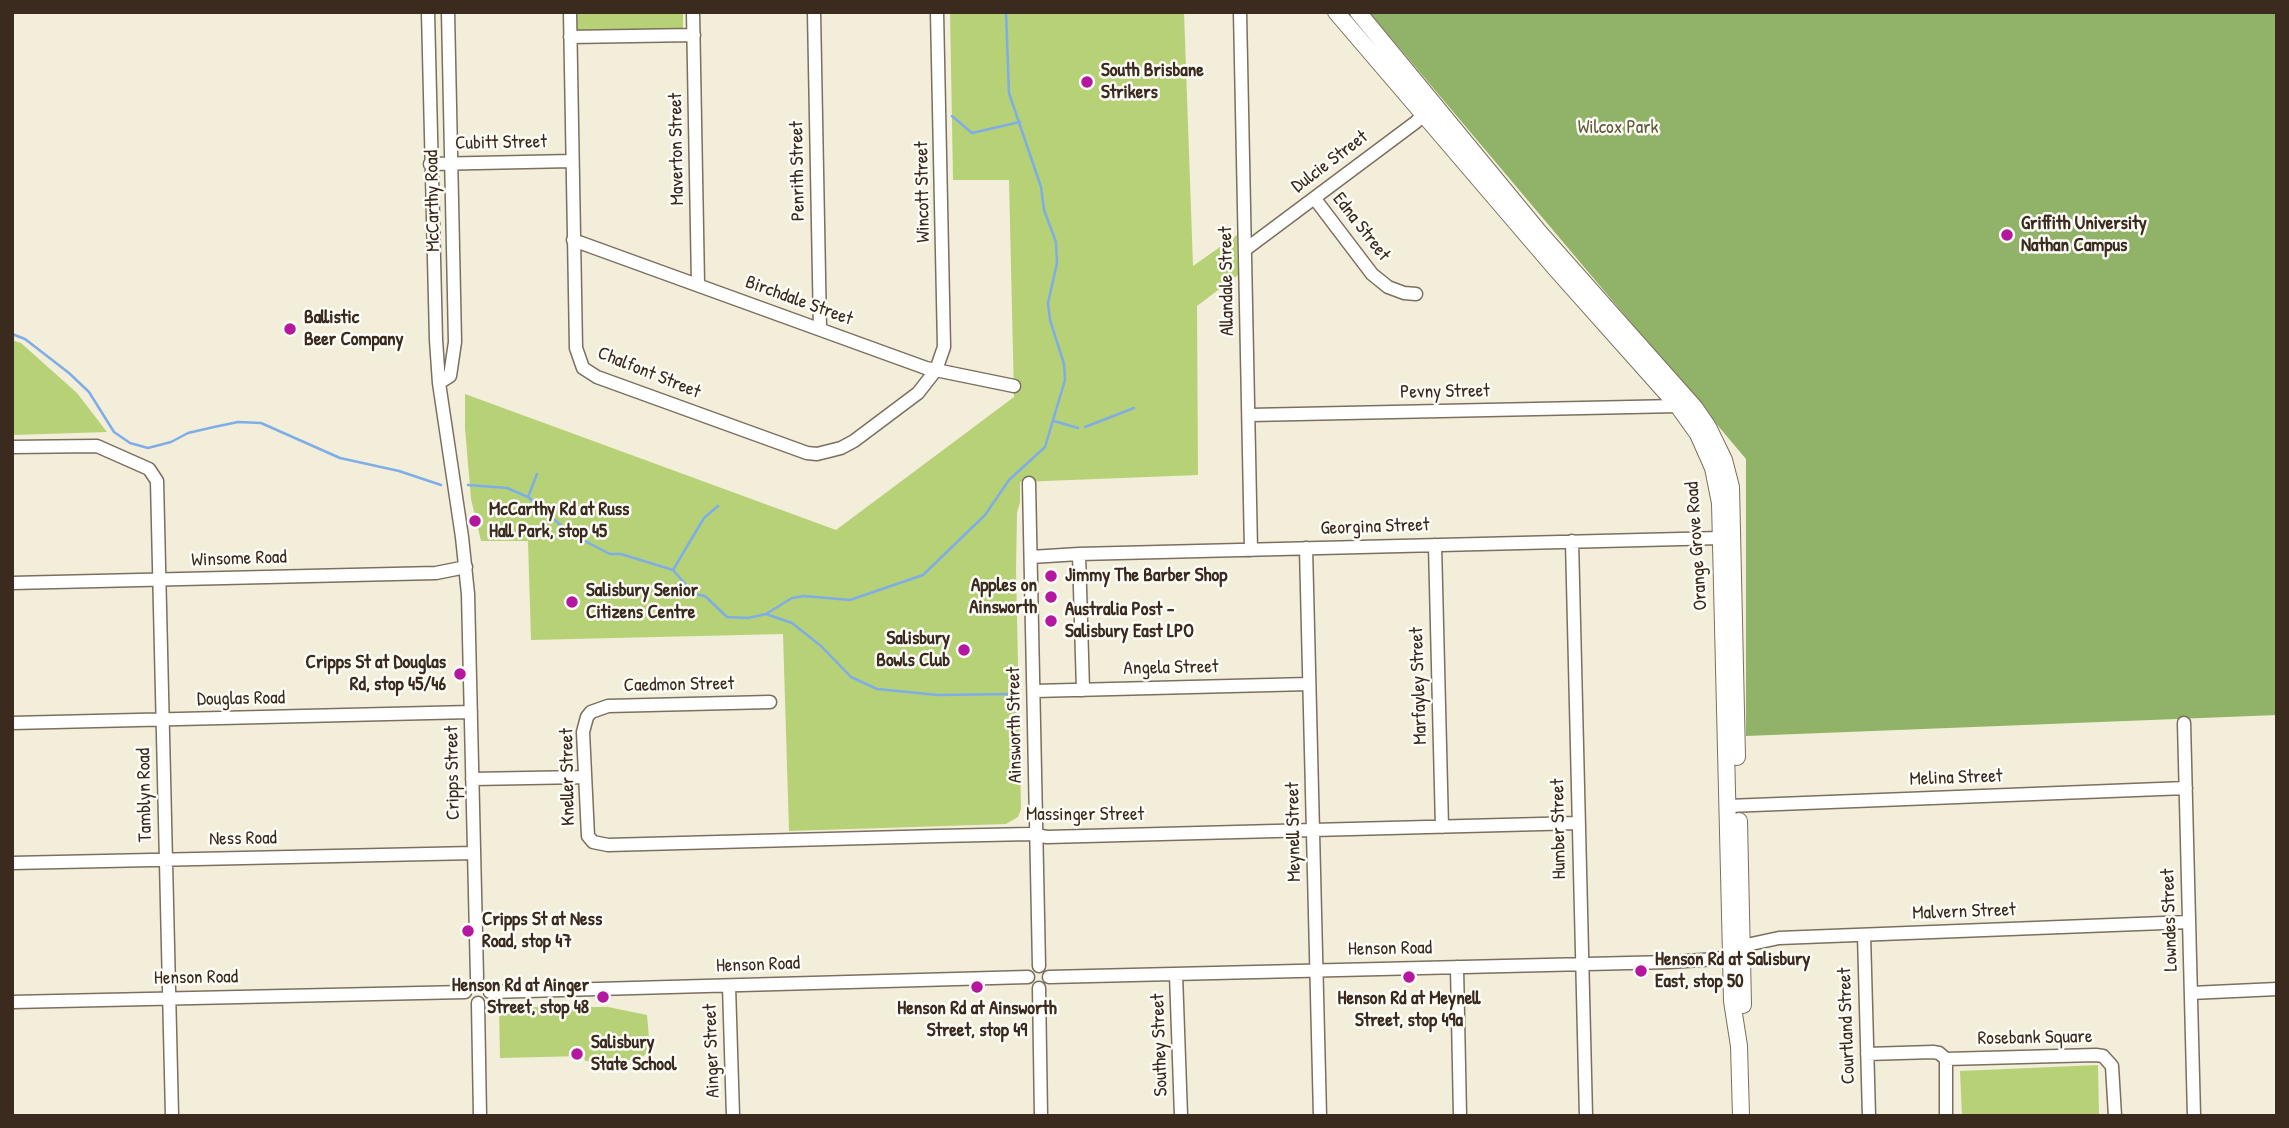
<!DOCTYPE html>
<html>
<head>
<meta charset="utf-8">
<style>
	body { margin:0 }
	#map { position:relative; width:2289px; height:1128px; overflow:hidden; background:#f2eed9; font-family:"Patrick Hand",sans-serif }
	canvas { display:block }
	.frame { position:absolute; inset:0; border:14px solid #3b2a1e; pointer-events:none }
</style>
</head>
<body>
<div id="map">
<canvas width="2289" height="1128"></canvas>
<div class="frame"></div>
</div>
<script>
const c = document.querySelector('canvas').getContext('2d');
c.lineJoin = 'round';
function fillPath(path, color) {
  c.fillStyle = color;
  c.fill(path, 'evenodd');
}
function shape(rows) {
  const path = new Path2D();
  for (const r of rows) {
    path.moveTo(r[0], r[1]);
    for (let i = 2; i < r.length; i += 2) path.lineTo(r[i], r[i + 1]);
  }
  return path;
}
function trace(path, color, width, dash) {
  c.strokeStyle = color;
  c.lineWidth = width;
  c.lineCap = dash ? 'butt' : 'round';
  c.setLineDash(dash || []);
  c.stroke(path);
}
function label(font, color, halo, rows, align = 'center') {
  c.font = font + ' "Patrick Hand",sans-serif';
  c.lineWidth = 5;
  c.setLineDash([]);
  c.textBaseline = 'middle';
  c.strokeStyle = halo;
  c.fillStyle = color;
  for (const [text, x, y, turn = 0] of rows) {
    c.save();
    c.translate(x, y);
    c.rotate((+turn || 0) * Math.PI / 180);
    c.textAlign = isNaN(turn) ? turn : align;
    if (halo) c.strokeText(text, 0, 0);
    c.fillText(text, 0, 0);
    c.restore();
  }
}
fillPath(shape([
	[576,12,683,12,683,28,680,31,579,32,577,30],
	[950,12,1184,12,1193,266,1237,235,1238,275,1197,306,1198,475,1020,482,1020,502,1017,513,1016,570,1021,809,1018,817,1006,824,789,831,783,634,531,640,528,541,481,541,471,499,465,428,465,394,836,530,1014,397,1009,180,953,180],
	[12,340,21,343,77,393,107,432,12,435],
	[499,1007,608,1007,647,1015,650,1050,639,1060,585,1061,584,1056,500,1058],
	[2098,1065,2099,1116,1962,1116,1960,1071]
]), '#b7d176');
fillPath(shape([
	[1369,12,2277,12,2277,715,1746,736,1746,459]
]), '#91b367');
trace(shape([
	[952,116,972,133,1020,122],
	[12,334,25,339,69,373,89,392,114,432,130,443,148,448,171,442,188,433,214,427,238,422,261,423,340,458,399,471,441,485],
	[1054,421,1078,428],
	[1085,427,1134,408],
	[468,485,507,488,528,497,571,534,610,554,621,554,673,570,694,594,705,596,727,617,748,618,766,614,792,598,804,596,850,600,923,575,985,515,1009,480,1045,447,1065,380,1064,364,1050,320,1048,303,1057,263,1056,242,1044,210,1041,187,1009,93,1006,12],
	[528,497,537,474],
	[673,570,704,518,718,506],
	[766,614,792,623,821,646,851,677,877,689,938,695,1012,694]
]), '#7eade8', 2.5);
const minor = shape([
	[428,12,436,340,439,383,462,537,468,594,477,978],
	[570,12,576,348,583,368,597,377,807,453,817,454,841,448,854,441,918,393,936,370,944,347,937,12],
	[693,12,698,284],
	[814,12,820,329],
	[1240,12,1251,550],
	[570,37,694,35],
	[430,164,572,161],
	[1315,199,1372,274,1388,287,1404,293,1416,294],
	[573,240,926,368,1014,386],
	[1246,249,1416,122,1428,109],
	[439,383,450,376,455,342,448,12],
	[1250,415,1678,406],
	[12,447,97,446,149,469,157,481,172,1116],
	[1029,483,1039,966],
	[1572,541,1586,1116],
	[1435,545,1442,827],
	[1306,548,1320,1116],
	[1079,554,1083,690],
	[1031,557,1079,554,1721,538],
	[12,583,436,573,466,567],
	[1034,691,1309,684],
	[770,702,608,706,591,712,587,717,583,732,588,836,593,842,608,845,939,836,1030,834,1047,837,1579,823],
	[12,723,471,712],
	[2184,723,2194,1116],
	[472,779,584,777],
	[1728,806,2186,788],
	[12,863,474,853],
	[1864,935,1869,1116],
	[1457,967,1460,1116],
	[1176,974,1181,1116],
	[1049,977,1670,962,1717,959,1731,955,1751,944,1779,938,2189,922],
	[729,986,733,1116],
	[1039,988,1041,1116],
	[490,992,1028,977],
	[2191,993,2277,989],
	[12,1002,465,992],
	[478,1003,480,1116],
	[1867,1054,1933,1052,1939,1053,1946,1059],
	[1946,1116,1946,1059,2096,1055,2103,1056,2112,1066,2115,1116]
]);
const major = shape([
	[1336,12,1555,268,1678,406,1698,434,1713,468,1720,503,1731,955,1732,1001,1739,1046,1741,1116],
	[1358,12,1539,232,1695,408,1708,427,1724,460,1731,487,1737,757],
	[1739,821,1743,1005]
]);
trace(minor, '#7b6f5f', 15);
trace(major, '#7b6f5f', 18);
trace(minor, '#fff', 12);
trace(major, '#fff', 16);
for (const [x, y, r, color] of [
	[1087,82,7,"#b5179e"],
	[2007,235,7,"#b5179e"],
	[290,329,7,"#b5179e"],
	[475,521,7,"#b5179e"],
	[1051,576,7,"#b5179e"],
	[1051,597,7,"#b5179e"],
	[572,602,7,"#b5179e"],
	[1051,621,7,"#b5179e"],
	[964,650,7,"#b5179e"],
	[460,674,7,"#b5179e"],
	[468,931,7,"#b5179e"],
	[1641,971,7,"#b5179e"],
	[1409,977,7,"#b5179e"],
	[977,987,7,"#b5179e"],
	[603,997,7,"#b5179e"],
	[577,1054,7,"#b5179e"]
]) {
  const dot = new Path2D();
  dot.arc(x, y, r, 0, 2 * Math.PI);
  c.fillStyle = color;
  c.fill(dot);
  trace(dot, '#fdfcf7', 2.5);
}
label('bold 19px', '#3b2a1e', '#fdfcf7', [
	["South Brisbane",1101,71],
	["Strikers",1101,93],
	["Griffith University",2021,224],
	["Nathan Campus",2021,246],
	["Ballistic",304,318],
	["Beer Company",304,340],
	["McCarthy Rd at Russ",489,510],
	["Hall Park, stop 45",489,532],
	["Jimmy The Barber Shop",1065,576],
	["Apples on",1037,586,"right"],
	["Ainsworth",1037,608,"right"],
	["Salisbury Senior",586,591],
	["Citizens Centre",586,613],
	["Australia Post -",1065,610],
	["Salisbury East LPO",1065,632],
	["Salisbury",950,639,"right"],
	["Bowls Club",950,661,"right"],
	["Cripps St at Douglas",446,663,"right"],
	["Rd, stop 45/46",446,685,"right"],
	["Cripps St at Ness",482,920],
	["Road, stop 47",482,942],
	["Henson Rd at Salisbury",1655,960],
	["East, stop 50",1655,982],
	["Henson Rd at Ainger",589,986,"right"],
	["Street, stop 48",589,1008,"right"],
	["Henson Rd at Meynell",1409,999,"center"],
	["Street, stop 49a",1409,1021,"center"],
	["Henson Rd at Ainsworth",977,1009,"center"],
	["Street, stop 49",977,1031,"center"],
	["Salisbury",591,1043],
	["State School",591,1065]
], 'left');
label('19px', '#605c38', '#fdfcf7', [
	["Wilcox Park",1618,128]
]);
label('19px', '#3b2a1e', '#fdfcf7', [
	["Cubitt Street",501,143,-1],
	["Maverton Street",677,149,-91],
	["Dulcie Street",1330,162,-37],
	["Penrith Street",798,171,-91],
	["Wincott Street",923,192,-91],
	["McCarthy Road",433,201,-91],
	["Edna Street",1361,227,52],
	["Allandale Street",1227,281,-91],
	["Birchdale Street",799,301,20],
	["Chalfont Street",649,373,22],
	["Pevny Street",1445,392,-1],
	["Georgina Street",1375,527,-2],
	["Orange Grove Road",1697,546,-94],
	["Winsome Road",239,559,-2],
	["Angela Street",1171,668,-1],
	["Caedmon Street",679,685,-1],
	["Marfayley Street",1419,686,-92],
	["Douglas Road",241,699,-1],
	["Ainsworth Street",1015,725,-91],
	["Cripps Street",453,773,-91],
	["Kneller Street",568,777,-91],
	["Melina Street",1956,778,-2],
	["Tamblyn Road",145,795,-91],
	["Massinger Street",1085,815],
	["Humber Street",1559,829,-91],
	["Meynell Street",1294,832,-91],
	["Ness Road",243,839,-1],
	["Malvern Street",1964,912,-2],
	["Lowndes Street",2170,920,-92],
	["Henson Road",1390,949,-1],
	["Henson Road",758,965,-2],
	["Henson Road",196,978,-1],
	["Courtland Street",1847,1026,-92],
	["Rosebank Square",2035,1038,-1],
	["Southey Street",1160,1045,-92],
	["Ainger Street",712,1051,-92]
]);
</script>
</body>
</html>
